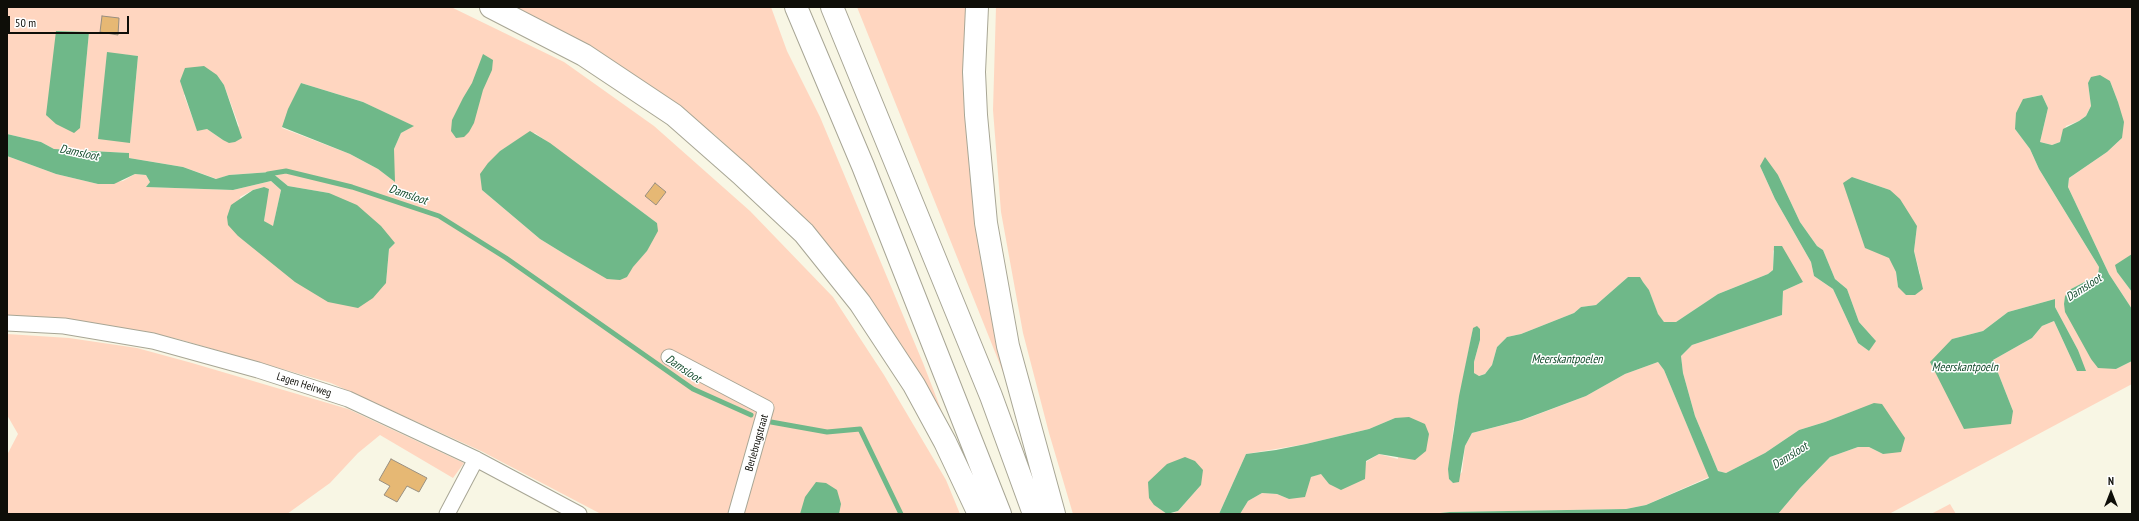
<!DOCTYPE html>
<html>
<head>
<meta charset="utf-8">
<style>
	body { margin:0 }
	#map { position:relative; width:2139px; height:521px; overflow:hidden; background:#f8f6e4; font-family:"PT Sans Narrow",sans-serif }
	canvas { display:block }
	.frame { position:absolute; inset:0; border:8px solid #0e0e08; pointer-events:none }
	.north { position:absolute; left:2091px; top:473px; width:40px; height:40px; -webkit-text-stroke:3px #fff; paint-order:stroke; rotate:0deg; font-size:11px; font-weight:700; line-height:16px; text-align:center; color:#0e0e08 }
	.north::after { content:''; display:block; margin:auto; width:14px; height:18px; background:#0e0e08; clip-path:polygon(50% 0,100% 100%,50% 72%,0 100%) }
	.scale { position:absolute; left:8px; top:16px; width:121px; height:18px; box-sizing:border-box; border:2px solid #0e0e08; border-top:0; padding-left:5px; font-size:12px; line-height:14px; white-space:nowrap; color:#0e0e08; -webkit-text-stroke:3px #fff; paint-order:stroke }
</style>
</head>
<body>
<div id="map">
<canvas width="2139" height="521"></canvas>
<div class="frame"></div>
<div class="north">N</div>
<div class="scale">50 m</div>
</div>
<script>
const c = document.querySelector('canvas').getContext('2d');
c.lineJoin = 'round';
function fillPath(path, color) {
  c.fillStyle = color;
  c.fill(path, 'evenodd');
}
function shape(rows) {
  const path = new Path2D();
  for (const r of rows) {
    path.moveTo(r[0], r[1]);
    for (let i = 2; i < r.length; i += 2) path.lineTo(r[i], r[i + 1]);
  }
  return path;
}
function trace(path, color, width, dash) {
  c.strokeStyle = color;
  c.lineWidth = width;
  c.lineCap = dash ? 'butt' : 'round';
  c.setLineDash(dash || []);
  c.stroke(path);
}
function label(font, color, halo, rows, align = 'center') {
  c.font = font + ' "PT Sans Narrow",sans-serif';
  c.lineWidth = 3;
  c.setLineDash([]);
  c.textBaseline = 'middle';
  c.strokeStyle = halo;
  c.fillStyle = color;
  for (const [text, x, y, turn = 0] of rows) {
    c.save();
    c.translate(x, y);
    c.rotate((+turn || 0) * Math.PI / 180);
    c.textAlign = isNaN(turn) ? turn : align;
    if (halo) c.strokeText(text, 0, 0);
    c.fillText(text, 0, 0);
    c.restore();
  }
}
fillPath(shape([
	[7,7,451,7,564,62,654,126,750,211,833,297,884,375,946,480,960,514,601,514,481,451,331,383,178,339,133,330,69,320,7,317,7,156,56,174,98,184,123,181,135,174,146,175,150,182,147,187,233,190,271,181,281,190,273,227,264,221,266,207,264,187,253,190,240,197,238,236,254,247,386,283,389,249,395,243,329,193,288,186,271,172,229,175,217,179,183,167,129,158,129,153,54,149,41,142,7,134],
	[56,31,89,32,80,128],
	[107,53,138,56,130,143],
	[217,75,224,85,239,126,223,140,207,129,197,130,184,95],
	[301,83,363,102,413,126,401,133,394,149,394,181,378,169,350,154,282,128],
	[535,133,657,223,647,251,632,267,627,277,584,265,566,255,540,239,482,190,500,151,511,144],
	[513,7,771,7,787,51,820,117,923,363,949,430,768,184,715,135,599,51],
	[857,7,967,7,964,43,965,75,969,150,977,235,992,317,1011,392],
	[996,7,2132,7,2132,254,2116,266,2117,272,2132,292,2132,309,2109,274,2068,187,2069,178,2107,152,2122,138,2118,102,2110,81,2088,83,2091,106,2086,116,2079,121,2066,126,2060,142,2052,145,2040,142,2048,108,2042,95,2023,99,2015,129,2030,149,2039,169,2099,267,2098,275,2071,289,2065,296,2064,304,2091,359,2116,369,2132,361,2132,384,1889,514,1778,514,1800,488,1830,457,1858,447,1869,447,1883,454,1859,409,1825,422,1799,430,1765,453,1726,473,1718,471,1695,416,1683,373,1681,356,1692,345,1782,315,1783,291,1803,282,1773,250,1773,270,1768,274,1718,294,1676,322,1664,322,1658,315,1649,290,1643,282,1640,277,1628,277,1596,305,1581,307,1574,313,1521,334,1507,337,1497,347,1492,365,1485,374,1478,376,1474,373,1474,362,1480,340,1473,328,1453,431,1449,479,1453,483,1462,472,1465,446,1472,433,1523,420,1586,396,1625,374,1658,362,1664,370,1709,477,1646,505,1626,509,1450,512,1430,514,1240,514,1248,501,1262,493,1277,494,1289,499,1311,477,1322,473,1329,484,1379,454,1398,459,1395,418,1369,429,1306,444,1246,454,1219,514,1171,514,1178,511,1201,485,1154,505,1167,514,1073,514,1049,433,1023,333,1001,212,993,110],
	[1760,166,1778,175,1800,222,1817,246,1823,250,1835,279,1847,289,1859,322,1875,340,1869,351,1858,343,1833,289,1814,276,1811,262,1775,199],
	[1852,177,1890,190,1917,226,1914,251,1920,274,1898,287,1896,272],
	[2055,299,2055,307,2078,350,2085,371,2077,371,2054,321,2042,326,2032,338,1993,360,2013,411,1952,339,1983,331,2008,312],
	[7,334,69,338,137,348,192,363,348,409,464,463,453,478,380,435,358,453,330,483,287,514,7,514,7,455,18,434,7,415],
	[1950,504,1956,514,1931,514]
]), '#ffd6c0');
fillPath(shape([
	[56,31,89,32,80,128,74,133,56,124,46,115],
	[107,52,138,56,130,143,98,139],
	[483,54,493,60,492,70,483,90,474,123,469,132,464,137,456,138,451,131,452,120,463,98,472,83],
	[204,66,217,75,224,85,242,138,235,142,229,143,223,140,207,129,197,131,180,81,185,68],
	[2100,75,2110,81,2118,102,2124,122,2122,138,2107,152,2069,178,2068,187,2109,274,2132,309,2132,361,2116,369,2098,368,2091,359,2065,312,2064,304,2065,296,2071,289,2098,275,2099,267,2039,169,2030,149,2015,129,2016,113,2023,99,2042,95,2048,108,2040,142,2052,145,2060,142,2063,129,2079,121,2086,116,2091,106,2088,83,2091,77],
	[301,83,363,102,414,126,401,133,394,149,395,182,378,169,350,154,282,127,288,109],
	[530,131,550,143,657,223,658,231,647,251,633,267,627,277,620,280,607,279,566,255,540,239,482,190,480,174,488,163,500,151],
	[7,134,41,142,54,149,129,153,129,158,183,167,216,179,229,175,271,172,288,186,329,193,357,205,381,226,395,243,389,249,386,283,373,298,358,308,328,302,295,282,238,236,228,225,227,217,231,205,253,190,264,187,269,189,264,221,273,226,281,190,271,181,233,190,146,187,150,182,146,175,135,174,114,184,98,184,56,174,7,156],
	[1765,157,1778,175,1800,222,1817,246,1823,250,1835,279,1847,289,1859,322,1876,341,1869,351,1858,343,1833,289,1814,276,1811,262,1775,199,1760,166],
	[1852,177,1890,190,1900,199,1917,226,1914,251,1923,289,1915,295,1906,295,1898,287,1896,272,1889,258,1865,248,1843,183],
	[1774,246,1782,246,1803,282,1783,291,1782,315,1692,345,1681,356,1683,373,1695,416,1718,471,1726,473,1765,453,1799,430,1825,422,1874,403,1882,404,1905,438,1901,452,1883,454,1869,447,1858,447,1830,457,1800,488,1778,514,1430,514,1450,512,1626,509,1646,505,1709,478,1664,370,1658,362,1625,374,1586,396,1522,420,1472,433,1465,446,1459,482,1453,483,1449,479,1448,469,1459,396,1473,328,1477,326,1480,329,1480,340,1474,362,1474,373,1479,376,1485,374,1492,365,1497,347,1507,337,1521,334,1574,313,1581,307,1596,305,1628,277,1640,277,1643,282,1649,290,1658,314,1664,322,1676,322,1718,294,1768,274,1773,270],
	[2132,254,2132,292,2117,272,2115,265],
	[2055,299,2055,307,2078,350,2086,371,2077,371,2054,321,2042,326,2032,338,1993,360,2013,411,2011,424,1964,429,1930,362,1952,339,1983,331,2008,312],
	[1409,417,1425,424,1429,434,1426,451,1415,460,1379,454,1366,461,1365,479,1341,490,1329,484,1321,474,1311,477,1305,497,1289,499,1277,494,1262,493,1248,501,1240,514,1219,514,1246,454,1276,450,1306,444,1369,429,1395,418],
	[1185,457,1195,461,1203,470,1201,485,1178,511,1167,514,1154,505,1149,498,1148,482,1167,464],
	[816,482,826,483,837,490,841,504,839,514,800,514,805,497]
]), '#6fb889');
trace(shape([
	[268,174,286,171,352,187,439,216,506,258,693,389,751,415],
	[771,422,827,432,860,429,901,514]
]), '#6fb889', 5);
const building = shape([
	[102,16,119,18,118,35,100,32,102,16],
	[655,183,666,192,656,205,645,196,655,183],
	[391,459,427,478,419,492,407,486,397,502,384,495,390,486,379,480,391,459]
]);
fillPath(building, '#e6b874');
trace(building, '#998f80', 1);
const minor = shape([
	[7,323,64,326,153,341,258,370,348,399,476,459,579,514],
	[669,357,766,408,736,514],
	[447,514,476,459]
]);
const motorway = shape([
	[491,7,584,55,674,115,741,174,804,233,860,303,914,385,945,442,979,514],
	[796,7,863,166,1000,514],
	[832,7,991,396,1034,514],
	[977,7,974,72,976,115,986,223,1008,346,1054,514]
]);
trace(minor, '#a8a695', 17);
trace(motorway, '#a8a695', 24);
trace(minor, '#fff', 15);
trace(motorway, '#fff', 22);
label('11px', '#0e0e08', '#fff', [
	["Lagen Heirweg",304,385,18],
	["Berlebrugstraat",757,443,-74]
]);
label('italic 12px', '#154d2e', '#fff', [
	["Damsloot",79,153,12],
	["Damsloot",408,195,19],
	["Damsloot",2084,288,-33],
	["Meerskantpoelen",1567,360],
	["Meerskantpoeln",1965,368],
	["Damsloot",683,369,34],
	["Damsloot",1790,456,-32]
]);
</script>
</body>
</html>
